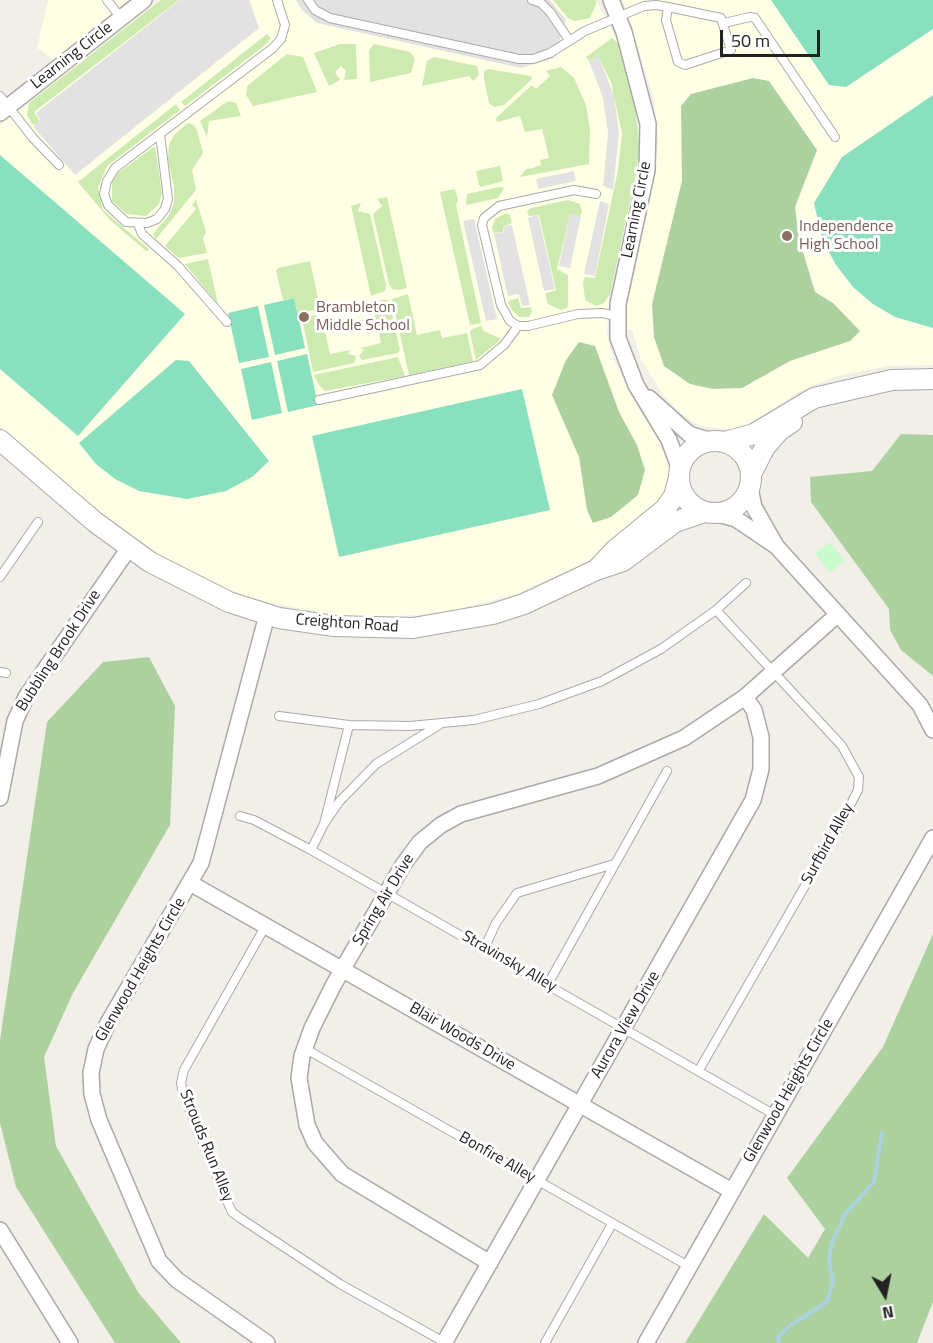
<!DOCTYPE html>
<html>
<head>
<meta charset="utf-8">
<style>
	body { margin:0 }
	#map { position:relative; width:933px; height:1343px; overflow:hidden; background:#f2efe9; font-family:"Titillium Web",sans-serif }
	canvas { display:block }
	.north { position:absolute; left:855px; top:1265px; width:60px; height:60px; -webkit-text-stroke:4px #fff; paint-order:stroke; rotate:170deg; font-size:16px; font-weight:700; line-height:24px; text-align:center; color:#222 }
	.north::after { content:''; display:block; margin:auto; width:21px; height:27px; background:#222; clip-path:polygon(50% 0,100% 100%,50% 72%,0 100%) }
	.scale { position:absolute; left:720px; top:30px; width:100px; height:27px; box-sizing:border-box; border:3px solid #222; border-top:0; padding-left:8px; font-size:18px; line-height:21px; white-space:nowrap; color:#222; -webkit-text-stroke:4px #fff; paint-order:stroke }
</style>
</head>
<body>
<div id="map">
<canvas width="933" height="1343"></canvas>
<div class="north">N</div>
<div class="scale">50 m</div>
</div>
<script>
const c = document.querySelector('canvas').getContext('2d');
c.lineJoin = 'round';
function fillPath(path, color) {
  c.fillStyle = color;
  c.fill(path, 'evenodd');
}
function shape(rows) {
  const path = new Path2D();
  for (const r of rows) {
    if (r.length === 3) {
      path.moveTo(r[0] + r[2], r[1]);
      path.arc(r[0], r[1], r[2], 0, 2 * Math.PI);
      continue;
    }
    path.moveTo(r[0], r[1]);
    for (let i = 2; i < r.length; i += 2) path.lineTo(r[i], r[i + 1]);
  }
  return path;
}
function trace(path, color, width, dash) {
  c.strokeStyle = color;
  c.lineWidth = width;
  c.lineCap = dash ? 'butt' : 'round';
  c.setLineDash(dash || []);
  c.stroke(path);
}
function label(font, color, halo, rows, align = 'center') {
  c.font = font + ' "Titillium Web",sans-serif';
  c.lineWidth = 6;
  c.setLineDash([]);
  c.textBaseline = 'middle';
  c.strokeStyle = halo;
  c.fillStyle = color;
  for (const [text, x, y, turn = 0] of rows) {
    c.save();
    c.translate(x, y);
    c.rotate((+turn || 0) * Math.PI / 180);
    c.textAlign = isNaN(turn) ? turn : align;
    if (halo) c.strokeText(text, 0, 0);
    c.fillText(text, 0, 0);
    c.restore();
  }
}
fillPath(shape([
	[48,0,129,0,54,60,37,48],
	[160,0,596,0,620,46,635,103,639,144,637,169,609,298,607,336,613,357,627,388,640,411,665,445,671,463,670,480,659,507,613,544,581,565,518,593,457,610,423,615,360,617,331,615,250,598,218,586,156,556,106,518,0,427,0,125],
	[623,0,933,0,933,365,888,366,836,376,800,391,749,424,733,430,700,426,680,413,664,396,641,360,632,330,627,330,627,307,654,180,658,139,654,99]
]), '#ffffe5');
fillPath(shape([
	[161,0,179,0,34,112,40,122,37,125,32,124,27,115,29,103],
	[553,0,596,0,596,4,590,18,574,21,568,18],
	[267,34,271,38,264,46,185,106,181,102],
	[612,38,620,45,635,103,639,144,637,169,610,294,604,303,596,306,585,300,583,282,585,277,595,278,618,170,622,134,611,82,598,56,589,61,586,57],
	[340,44,356,44,357,79,344,80,346,71,341,66,335,72,340,80,329,86,314,53],
	[374,44,410,52,415,59,411,73,370,82,369,50],
	[287,54,303,57,317,92,253,106,246,95,247,86],
	[434,57,477,66,479,75,473,81,469,76,422,86,427,61],
	[561,67,574,78,586,105,590,130,589,164,520,177,526,169,533,168,541,165,540,160,549,158,542,129,525,132,520,116,497,122,496,118,532,85,536,89,550,76,546,71],
	[488,69,531,76,532,79,504,105,494,107,489,103,484,79,484,71],
	[228,101,236,103,241,116,209,121,207,137,200,121],
	[176,104,180,110,107,166,98,188,103,210,150,250,146,251,110,220,78,182],
	[188,123,194,125,197,130,203,153,192,170,196,190,156,239,153,234,169,215,174,203,174,187,168,159,169,145,174,135],
	[155,146,162,193,159,204,146,216,127,214,112,201,112,181,118,173],
	[500,166,503,181,481,187,479,185,476,171],
	[499,187,504,188,498,198,466,205,467,194],
	[455,189,458,200,456,205,481,323,470,325,440,192],
	[387,197,407,288,398,290,392,289,389,284,373,214,382,206,377,199],
	[196,199,206,232,203,238,207,253,179,258,165,246,196,209,192,205],
	[568,200,580,204,582,212,580,216,570,215,557,269,568,275,568,304,567,308,561,310,548,304,546,297,546,293,556,290,539,215,529,216,527,211,531,208],
	[361,203,358,211,370,214,386,285,385,291,371,296,351,206],
	[506,213,510,215,512,223,503,227,503,232,494,233,492,227,495,219],
	[208,259,218,304,185,264],
	[310,261,320,308,298,315,294,298,283,300,276,271,278,268],
	[408,294,417,335,440,330,442,338,467,333,473,361,409,375,392,299],
	[518,298,521,308,531,307,532,312,529,317,519,317,511,309,508,301],
	[381,300,389,300,400,350,398,353,362,360,359,356,364,350,361,348,381,343,372,302],
	[316,315,321,328,324,327,330,354,350,350,348,354,356,356,354,363,313,372,302,318],
	[481,326,484,331,501,339,476,360,470,332,472,329],
	[398,357,405,376,325,391,319,385,314,375]
]), '#cdebb0');
fillPath(shape([
	[753,78,769,81,817,150,795,207,799,239,815,292,833,303,860,331,850,341,790,361,742,388,713,389,690,384,664,366,654,337,652,304,682,181,681,106,691,94],
	[579,342,595,346,619,412,637,445,645,470,638,495,611,517,593,523,587,510,579,457,552,395,566,360],
	[901,434,933,435,933,676,901,650,890,630,889,609,811,502,810,477,872,471],
	[149,657,175,706,170,825,73,993,44,1057,56,1146,138,1292,181,1343,115,1343,16,1187,0,1123,0,1040,47,722,103,662],
	[933,934,933,1302,917,1343,685,1343,764,1214,808,1258,825,1229,787,1178,883,1047]
]), '#add19e');
fillPath(shape([
	[830,542,845,561,830,573,815,553]
]), '#c8facc');
fillPath(shape([
	[771,0,933,0,933,29,846,87,829,85],
	[933,95,933,328,895,317,873,304,854,288,836,265,822,239,814,203,842,157],
	[0,155,185,314,78,436,0,369],
	[294,298,305,348,275,355,264,305],
	[258,306,269,357,239,363,228,313],
	[307,354,318,405,288,412,277,361],
	[176,360,189,361,269,461,252,477,226,491,187,499,139,491,115,479,96,464,79,443],
	[271,362,282,413,252,420,241,369],
	[522,389,550,510,339,557,312,436]
]), '#88e0be');
fillPath(shape([
	[180,0,249,0,259,28,75,175,33,126,41,122,36,113],
	[296,0,550,0,566,20,554,58,521,68,317,23,302,10],
	[598,55,614,96,619,133,613,190,603,186,608,133,603,98,589,61],
	[574,171,576,181,538,189,536,179],
	[600,201,609,204,595,276,584,274],
	[570,214,581,216,570,268,559,266],
	[538,215,555,289,544,291,528,218],
	[474,219,497,319,486,321,463,221],
	[512,225,530,305,522,306,519,294,508,296,494,234,504,232,503,227]
]), '#e2e2e2');
trace(shape([
	[779,1343,778,1337,791,1325,827,1302,833,1282,829,1260,832,1242,845,1214,874,1182,882,1133]
]), '#aad3df', 4);
const service = shape([
	[107,0,121,18],
	[308,0,315,10,330,18,519,59,533,59,550,53,585,31,644,6,656,5,668,7,721,18,731,50,685,65,678,62,666,20,668,7],
	[532,0,541,3,550,12,569,40],
	[724,23,750,17,755,18,835,137],
	[0,96,33,138,59,165],
	[160,134,168,199,165,209,157,219,147,223,126,222,108,205,104,194,107,181,115,168,273,48,281,39,285,25,277,0],
	[596,194,574,190,499,206,484,218,482,225,501,305,510,321,518,326,528,326,578,314,602,313,617,316],
	[138,224,142,234,178,266,227,322],
	[319,400,480,365,504,345,518,326],
	[0,577,38,522],
	[0,672,6,673],
	[279,716,349,725,410,726,474,720,539,704,602,681,661,649,716,610,746,583],
	[240,816,254,820,311,850,775,1115],
	[324,824,339,802,376,764,439,725],
	[311,850,324,824,349,725],
	[266,925,184,1070,181,1083,183,1093,227,1201,232,1212,240,1218,340,1284,444,1342],
	[485,947,496,923,517,893,614,864],
	[548,984,667,771],
	[304,1048,690,1267],
	[699,1070,840,825,858,790,859,777,842,746,716,610],
	[545,1343,612,1224]
]);
const minor = shape([
	[611,0,624,32,648,124,647,170,618,304,618,338,636,385,669,440,679,467],
	[0,113,144,0],
	[649,398,689,434,711,441],
	[750,488,754,507,776,546,920,705,933,730],
	[718,514,736,519,776,546],
	[0,798,15,721,26,697,129,548],
	[190,883,732,1191],
	[0,1230,70,1343],
	[490,1263,342,1174,315,1143,307,1125,299,1078,302,1056,312,1028,334,984,403,865,420,842,441,825,461,814,598,776,684,738,745,697,837,615],
	[267,1343,177,1280,159,1261,99,1120,92,1094,91,1073,96,1049,108,1023,201,863,267,615],
	[444,1343,753,800,761,769,761,737,754,710,745,697],
	[646,1343,933,838]
]);
const tertiary = shape([
	[0,440,95,522,150,562,229,602,279,618,334,626,413,628,493,614,524,604,596,570,623,561,675,522,704,512],
	[715,477,36],
	[725,442,754,434,814,398,892,380,933,379],
	[751,474,765,447,780,430,792,422],
	[598,568,615,550,665,509,674,496,678,481]
]);
trace(service, '#a9a9a9', 10);
trace(minor, '#a9a9a9', 18);
trace(tertiary, '#a9a9a9', 22);
trace(service, '#fff', 8);
trace(minor, '#fff', 15);
trace(tertiary, '#fff', 20);
for (const [x, y, r, color] of [
	[787,236,6,"#8d6e63"],
	[304,317,6,"#8d6e63"]
]) {
  const dot = new Path2D();
  dot.arc(x, y, r, 0, 2 * Math.PI);
  c.fillStyle = color;
  c.fill(dot);
  trace(dot, '#fff', 2);
}
label('16px', '#222', '#fff', [
	["Learning Circle",72,56,-38],
	["Learning Circle",637,210,-79],
	["Creighton Road",347,624,4],
	["Bubbling Brook Drive",59,651,-57],
	["Surfbird Alley",828,844,-61],
	["Spring Air Drive",384,900,-59],
	["Stravinsky Alley",509,962,30],
	["Glenwood Heights Circle",141,970,-60],
	["Aurora View Drive",626,1025,-60],
	["Blair Woods Drive",462,1037,30],
	["Glenwood Heights Circle",789,1091,-60],
	["Strouds Run Alley",206,1146,68],
	["Bonfire Alley",497,1158,30]
]);
label('16px', '#785e54', '#fff', [
	["Independence",799,227],
	["High School",799,245],
	["Brambleton",316,308],
	["Middle School",316,326]
], 'left');
</script>
</body>
</html>
